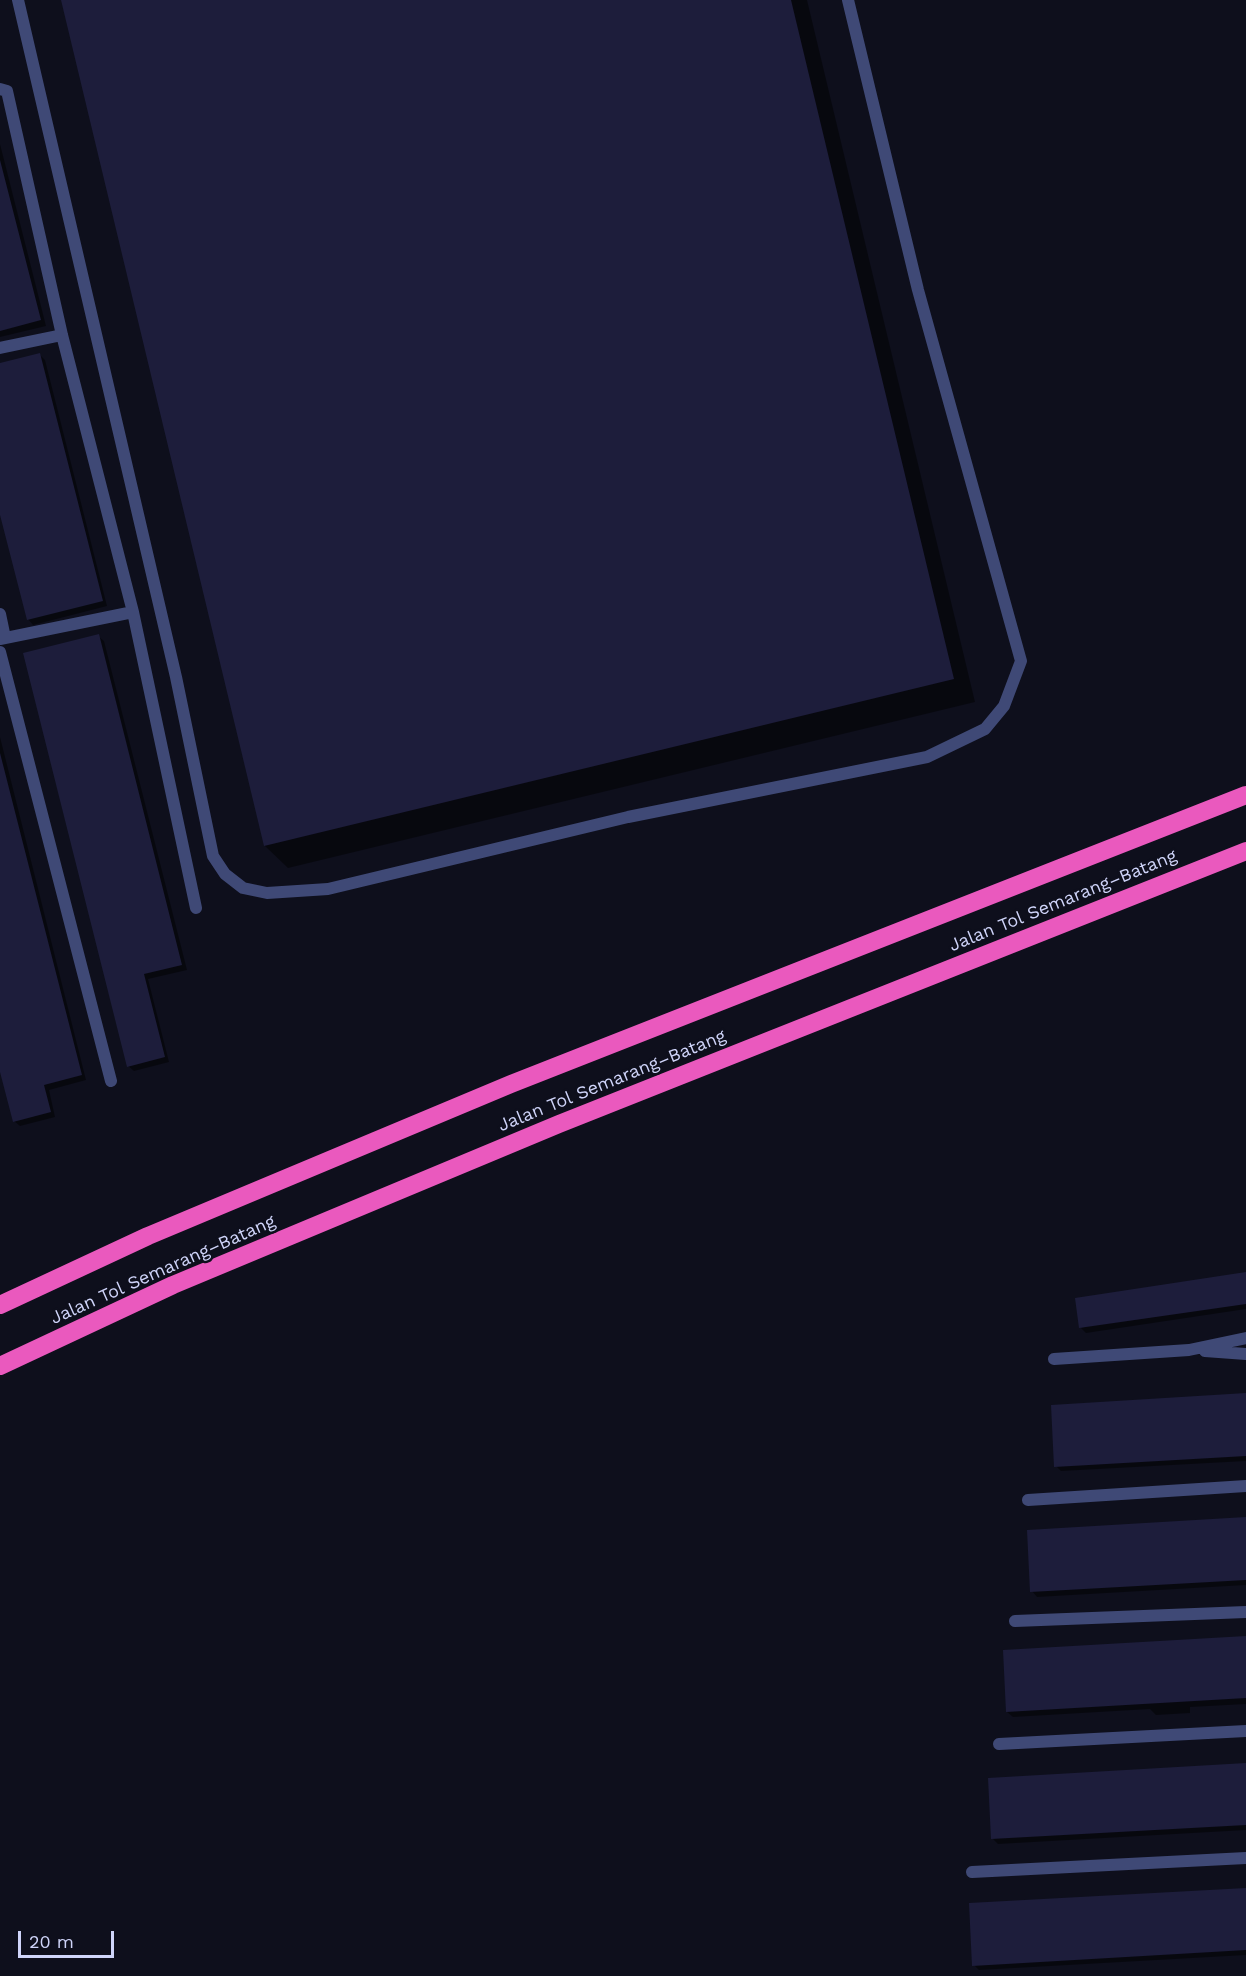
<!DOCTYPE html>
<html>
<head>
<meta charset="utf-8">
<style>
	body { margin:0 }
	#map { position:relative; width:1246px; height:1976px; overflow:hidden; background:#0e0f1c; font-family:"Work Sans",sans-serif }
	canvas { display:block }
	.scale { position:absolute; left:18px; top:1931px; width:96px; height:27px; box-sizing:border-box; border:3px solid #cfd4f9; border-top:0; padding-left:8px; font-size:18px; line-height:21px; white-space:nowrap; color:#cfd4f9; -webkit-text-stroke:4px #0e0f1c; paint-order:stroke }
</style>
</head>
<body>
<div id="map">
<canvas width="1246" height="1976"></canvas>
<div class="scale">20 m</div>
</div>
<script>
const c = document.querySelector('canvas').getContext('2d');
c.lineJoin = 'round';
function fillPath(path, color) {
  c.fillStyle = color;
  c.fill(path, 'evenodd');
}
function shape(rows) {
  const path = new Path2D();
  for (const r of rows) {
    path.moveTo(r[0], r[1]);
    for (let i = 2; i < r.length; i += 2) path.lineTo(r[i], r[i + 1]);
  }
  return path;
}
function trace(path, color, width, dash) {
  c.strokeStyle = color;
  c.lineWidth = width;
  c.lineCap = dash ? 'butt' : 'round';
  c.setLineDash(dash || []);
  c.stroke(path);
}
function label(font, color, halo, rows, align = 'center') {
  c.font = font + ' "Work Sans",sans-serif';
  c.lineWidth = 5;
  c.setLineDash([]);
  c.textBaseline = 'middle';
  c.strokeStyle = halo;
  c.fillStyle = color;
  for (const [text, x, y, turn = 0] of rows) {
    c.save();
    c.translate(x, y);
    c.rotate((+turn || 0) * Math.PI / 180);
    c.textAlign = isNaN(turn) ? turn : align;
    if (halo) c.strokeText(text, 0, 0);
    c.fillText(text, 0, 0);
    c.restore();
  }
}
fillPath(shape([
	[63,0,807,0,975,702,288,868,265,846],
	[0,144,46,326,0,337],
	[40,355,45,360,107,606,33,625,28,619,0,508,0,365],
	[98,636,104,641,187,970,148,979,169,1062,134,1071,128,1066],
	[0,737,86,1080,49,1090,55,1117,20,1126,14,1121,0,1064],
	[1246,1274,1246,1309,1086,1333,1081,1328],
	[1246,1395,1246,1461,1061,1471,1056,1466],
	[1246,1519,1246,1585,1037,1597,1032,1591],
	[1246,1638,1246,1704,1190,1707,1190,1713,1156,1715,1150,1709,1013,1717,1007,1712],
	[1246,1765,1246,1830,998,1844,993,1839],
	[1246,1889,1246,1955,979,1970,974,1965]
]), '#0007');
fillPath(shape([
	[61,0,791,0,954,679,264,846],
	[0,160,41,320,0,331],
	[40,353,103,601,27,620,0,515,0,363],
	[99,634,182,965,144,974,165,1057,127,1067,23,653],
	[0,753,82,1075,44,1085,51,1112,13,1122,0,1072],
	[1246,1272,1246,1304,1079,1328,1075,1298],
	[1246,1393,1246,1456,1054,1467,1051,1405],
	[1246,1517,1246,1580,1030,1592,1027,1530],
	[1246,1636,1246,1698,1006,1712,1003,1650],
	[1246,1763,1246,1825,991,1839,988,1778],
	[1246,1888,1246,1950,972,1966,969,1903]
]), '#1d1d3b');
trace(shape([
	[18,0,176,677,213,856,225,874,243,888,267,893,328,889,628,817,927,757,985,729,1004,706,1021,661,918,290,848,0]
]), '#3f4976', 12);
trace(shape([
	[0,89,7,91,62,335,133,612,196,908],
	[0,348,62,335],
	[0,614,5,638],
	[0,639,133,612],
	[0,652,111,1081],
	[1205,1351,1246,1354],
	[1054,1359,1189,1350,1246,1338],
	[1028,1500,1246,1486],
	[1015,1621,1246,1612],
	[999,1744,1246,1731],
	[972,1872,1246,1858]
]), '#3f4976', 12);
trace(shape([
	[0,1305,148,1236,511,1084,1246,795],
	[0,1366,173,1285,559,1124,1246,851]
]), '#ea59be', 18);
label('18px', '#cfd4f9', '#0e0f1c', [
	["Jalan Tol Semarang–Batang",1063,901,-22],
	["Jalan Tol Semarang–Batang",612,1081,-22],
	["Jalan Tol Semarang–Batang",163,1270,-24]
]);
</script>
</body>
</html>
